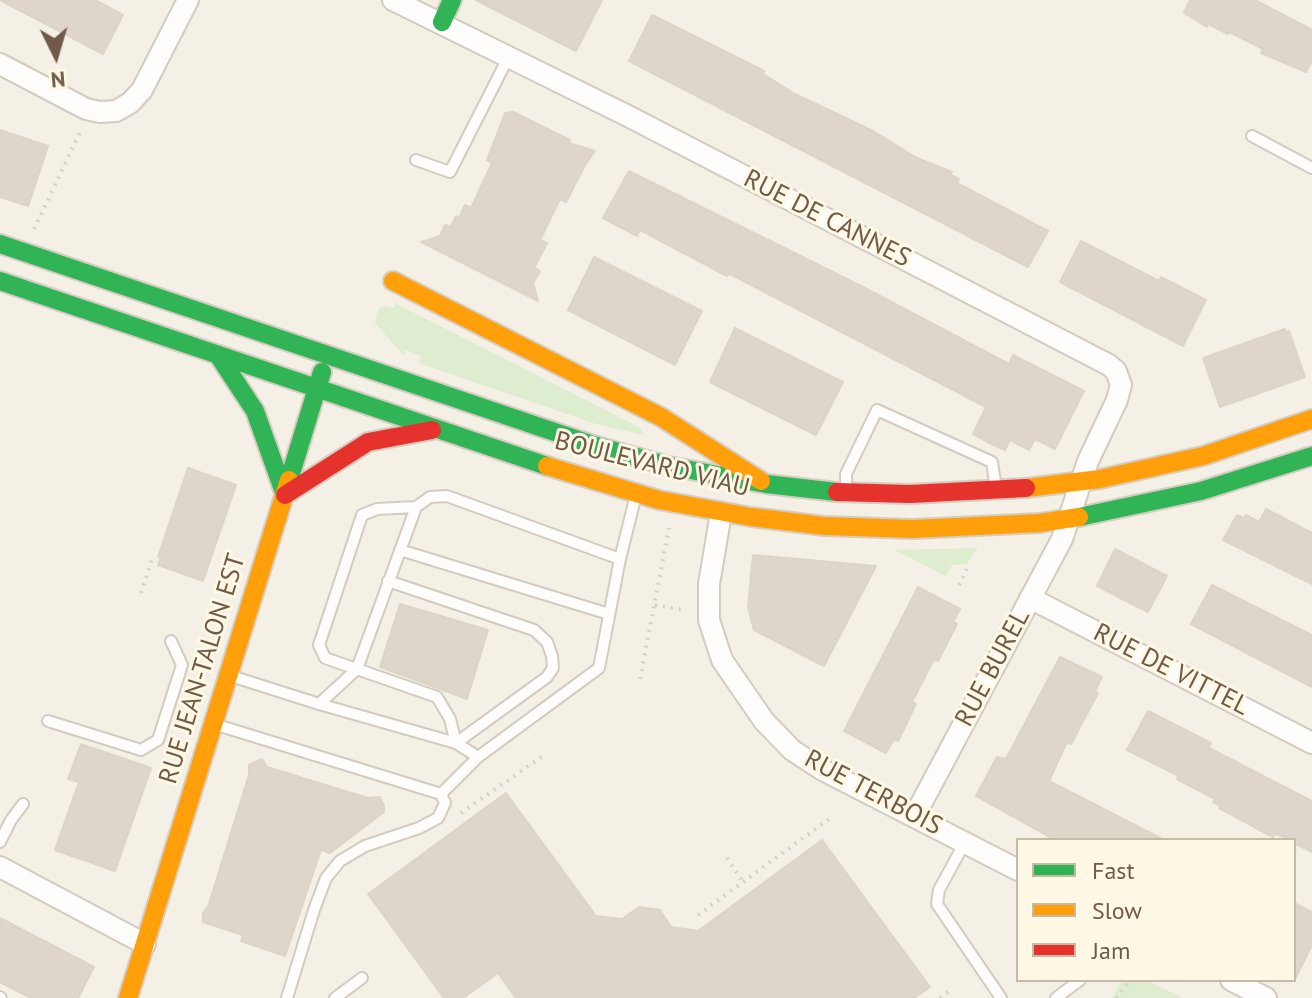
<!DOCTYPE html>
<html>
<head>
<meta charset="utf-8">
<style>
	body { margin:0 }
	#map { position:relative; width:1312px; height:998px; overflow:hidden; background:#f5f0e5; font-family:"PT Sans",sans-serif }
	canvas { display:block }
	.legend { position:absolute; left:1016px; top:838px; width:280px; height:144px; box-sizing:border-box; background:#fff8e5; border:2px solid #c6b9a6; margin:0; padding:10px 14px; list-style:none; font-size:24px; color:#715b48 }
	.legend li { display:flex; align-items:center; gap:16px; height:40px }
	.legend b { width:40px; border:2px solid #c6b9a6 }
	.north { position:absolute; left:16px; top:16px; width:80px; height:80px; -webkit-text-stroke:6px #fff8e5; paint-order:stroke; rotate:175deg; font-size:22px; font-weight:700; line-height:32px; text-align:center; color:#715b48 }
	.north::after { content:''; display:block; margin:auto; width:28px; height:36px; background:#715b48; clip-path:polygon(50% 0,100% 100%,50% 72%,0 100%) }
</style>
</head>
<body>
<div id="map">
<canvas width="1312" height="998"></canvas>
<ul class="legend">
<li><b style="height:10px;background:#30b455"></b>Fast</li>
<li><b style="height:10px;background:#ff9f0a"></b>Slow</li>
<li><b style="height:10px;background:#e5322d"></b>Jam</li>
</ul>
<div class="north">N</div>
</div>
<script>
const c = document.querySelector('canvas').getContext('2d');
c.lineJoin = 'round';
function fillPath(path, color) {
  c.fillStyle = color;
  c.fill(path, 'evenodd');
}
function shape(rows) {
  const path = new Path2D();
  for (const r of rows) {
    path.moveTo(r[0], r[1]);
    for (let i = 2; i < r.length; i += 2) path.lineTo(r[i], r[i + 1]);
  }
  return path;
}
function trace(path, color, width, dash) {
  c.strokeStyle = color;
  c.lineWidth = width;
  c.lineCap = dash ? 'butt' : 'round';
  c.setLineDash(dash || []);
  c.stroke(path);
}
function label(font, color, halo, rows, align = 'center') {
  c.font = font + ' "PT Sans",sans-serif';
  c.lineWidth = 6;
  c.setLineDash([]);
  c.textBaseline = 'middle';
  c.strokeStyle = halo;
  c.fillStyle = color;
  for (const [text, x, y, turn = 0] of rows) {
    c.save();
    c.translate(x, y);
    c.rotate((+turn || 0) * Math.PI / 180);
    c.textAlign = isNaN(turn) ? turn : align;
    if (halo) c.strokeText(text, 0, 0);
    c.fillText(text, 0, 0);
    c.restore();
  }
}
fillPath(shape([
	[395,303,639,427,644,435,599,425,427,366,420,363,421,356,406,350,403,355,375,323,378,309,384,306,394,308],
	[978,548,967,564,952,565,946,576,895,550],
	[1123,980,1146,980,1183,998,1112,998]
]), '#deecd0');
const building = shape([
	[0,0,95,0,123,15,103,54,0,0],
	[476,0,602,0,576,51,476,0],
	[1190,0,1255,0,1312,30,1312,60,1306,72,1261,53,1263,49,1229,32,1228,34,1208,24,1207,27,1184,13,1190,0],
	[652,15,764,71,763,74,793,93,873,131,917,158,952,172,950,174,959,179,957,183,1048,231,1028,267,629,61,652,15],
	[513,112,570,140,569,143,595,151,585,165,566,202,560,199,540,240,547,243,534,268,540,271,533,283,538,301,421,242,440,236,445,225,451,227,456,216,459,218,465,205,471,208,492,163,487,160,502,121,505,113,513,112],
	[0,130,48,146,28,206,0,197,0,130],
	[629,171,863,287,1009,364,1013,355,1084,391,1055,449,1035,439,1029,450,1010,440,1005,450,989,443,973,434,986,407,730,274,727,276,640,230,637,236,603,218,629,171],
	[1081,241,1159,281,1161,277,1206,300,1183,346,1060,282,1081,241],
	[594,257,702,311,675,365,568,310,594,257],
	[735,328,843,382,816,435,710,382,735,328],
	[1285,329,1286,332,1289,331,1305,377,1220,407,1203,358,1285,329],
	[188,468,236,485,203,581,158,565,161,557,158,557,188,468],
	[1266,509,1312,533,1312,584,1223,540,1237,515,1244,518,1246,515,1259,522,1266,509],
	[1115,549,1167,576,1148,612,1097,586,1115,549],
	[753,555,876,566,824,666,754,630,748,607,753,555],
	[1212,585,1312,635,1312,687,1191,624,1212,585],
	[918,587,960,609,953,622,957,624,938,661,934,659,912,702,916,704,898,741,894,739,886,753,844,731,918,587],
	[400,604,488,630,467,699,380,667,400,604],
	[1060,657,1102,677,1095,691,1098,693,1071,744,1067,742,1049,781,1164,840,1055,840,976,796,997,757,1006,759,1060,657],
	[1148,711,1211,743,1209,748,1312,801,1312,852,1294,843,1294,840,1275,834,1273,837,1219,808,1220,806,1213,802,1215,799,1177,779,1179,776,1127,750,1148,711],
	[81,744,151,768,115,871,55,850,79,782,68,779,81,744],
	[262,759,267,767,368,798,380,797,384,806,384,812,330,853,321,850,285,956,241,941,243,935,203,922,203,913,208,907,249,775,249,765,262,759],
	[506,793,596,916,622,919,639,907,660,910,671,927,698,931,822,840,930,987,914,998,516,998,498,973,463,998,444,998,368,894,506,793],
	[1294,903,1312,912,1312,945,1294,981,1294,903],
	[0,918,94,967,78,998,31,998,0,982,0,918]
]);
fillPath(building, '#ded6cb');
trace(building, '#ddd4c8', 2);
const lane = shape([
	[1252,136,1312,168],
	[416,160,450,172,509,56],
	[846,488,846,474,877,410,992,462,996,489],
	[400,550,609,614],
	[388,581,534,630,547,642,552,656,553,668,547,677,456,743,450,719,437,697,325,658,319,645,362,515,377,509,416,507],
	[231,676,319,704,456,743,478,757,599,668,620,559,636,495],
	[319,704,357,669,416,507,430,497,447,496,620,559],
	[48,721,141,750,158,740,182,665,171,641],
	[217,725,441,794,478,757],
	[0,842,11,820,23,804],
	[965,842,939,890,937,904,1001,998],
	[0,997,1,998],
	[287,998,314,910,326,878,340,861,365,846,419,828,438,818,445,803,441,794],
	[335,998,362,978],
	[1056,998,1080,980]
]);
const street = shape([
	[393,0,628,116,1109,365,1116,371,1121,385,1117,400,1088,461,1062,539,914,817],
	[0,64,86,109,100,112,116,111,130,103,142,90,188,0],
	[721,513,709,584,709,620,722,660,764,721,792,750,821,769,1018,870],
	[1030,598,1312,743],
	[0,867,145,944],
	[1231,980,1266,998]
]);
const fast = shape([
	[442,22,452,0],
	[0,244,593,445,669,466,766,484,837,492],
	[0,281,547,466],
	[218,355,255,411,285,495],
	[289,480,322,372],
	[1079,517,1201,491,1312,456]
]);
const slow = shape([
	[393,281,661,417,761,481],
	[547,466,659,500,751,517,824,526,913,529,1040,523,1079,517],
	[1026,488,1100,479,1203,456,1312,419],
	[128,998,289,480]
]);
const jam = shape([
	[837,492,910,494,1026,488],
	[285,495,368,442,432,430]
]);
trace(lane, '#d3cbc1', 14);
trace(street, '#d3cbc1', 24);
trace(fast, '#d5cdc2', 22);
trace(slow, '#d5cdc2', 22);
trace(jam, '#d5cdc2', 22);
trace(shape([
	[34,229,81,130],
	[959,585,967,569],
	[141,593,152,559],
	[655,605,684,610],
	[640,679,669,528],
	[461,813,543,756],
	[727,858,743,882],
	[698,915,829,819],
	[940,998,952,989],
	[1116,998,1131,980]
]), '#d6d0c8', 4, [2, 6]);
trace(lane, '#fefdfb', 10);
trace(street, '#fefdfb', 20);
trace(fast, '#30b455', 18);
trace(slow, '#ff9f0a', 18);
trace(jam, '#e5322d', 18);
label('26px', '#715b48', '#fff8e5', [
	["RUE DE CANNES",827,219,27],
	["BOULEVARD VIAU",652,465,14],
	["RUE BUREL",993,668,-62],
	["RUE JEAN-TALON EST",203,669,-73],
	["RUE DE VITTEL",1171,670,27],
	["RUE TERBOIS",873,793,28]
]);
</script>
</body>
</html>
